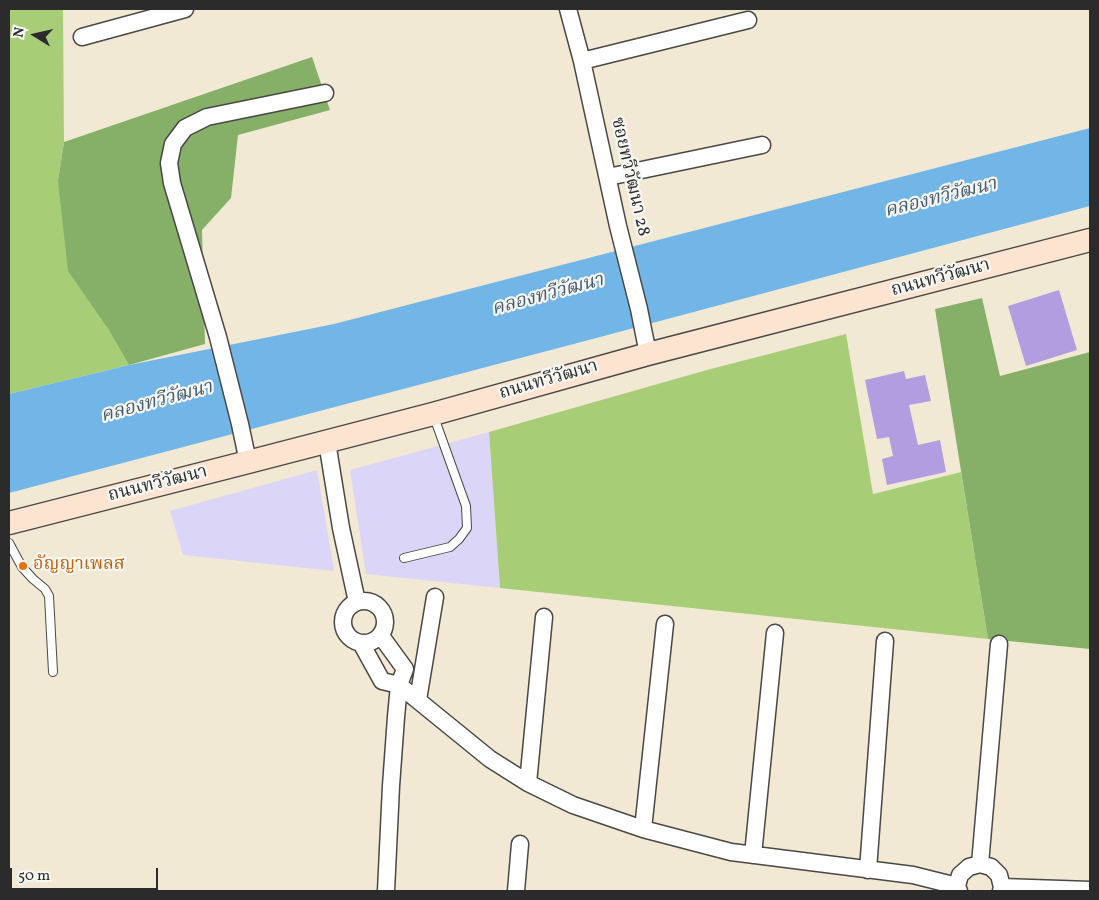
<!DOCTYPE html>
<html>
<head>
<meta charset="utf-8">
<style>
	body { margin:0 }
	#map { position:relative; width:1099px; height:900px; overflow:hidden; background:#f2e9d5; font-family:Vollkorn,serif }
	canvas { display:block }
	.frame { position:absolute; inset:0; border:10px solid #2b2b2b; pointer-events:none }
	.north { position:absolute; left:10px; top:10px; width:50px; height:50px; -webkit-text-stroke:4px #f6f6f2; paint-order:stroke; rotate:280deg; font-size:14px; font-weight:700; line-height:20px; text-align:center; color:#2b2b2b }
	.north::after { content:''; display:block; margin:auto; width:18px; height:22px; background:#2b2b2b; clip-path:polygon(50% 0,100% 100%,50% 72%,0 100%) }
	.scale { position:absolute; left:10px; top:868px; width:148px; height:22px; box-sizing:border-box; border:2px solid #2b2b2b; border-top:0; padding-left:6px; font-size:15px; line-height:18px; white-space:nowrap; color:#2b2b2b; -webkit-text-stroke:4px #f6f6f2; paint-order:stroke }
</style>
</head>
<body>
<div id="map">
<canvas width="1099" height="900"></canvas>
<div class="frame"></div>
<div class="north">N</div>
<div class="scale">50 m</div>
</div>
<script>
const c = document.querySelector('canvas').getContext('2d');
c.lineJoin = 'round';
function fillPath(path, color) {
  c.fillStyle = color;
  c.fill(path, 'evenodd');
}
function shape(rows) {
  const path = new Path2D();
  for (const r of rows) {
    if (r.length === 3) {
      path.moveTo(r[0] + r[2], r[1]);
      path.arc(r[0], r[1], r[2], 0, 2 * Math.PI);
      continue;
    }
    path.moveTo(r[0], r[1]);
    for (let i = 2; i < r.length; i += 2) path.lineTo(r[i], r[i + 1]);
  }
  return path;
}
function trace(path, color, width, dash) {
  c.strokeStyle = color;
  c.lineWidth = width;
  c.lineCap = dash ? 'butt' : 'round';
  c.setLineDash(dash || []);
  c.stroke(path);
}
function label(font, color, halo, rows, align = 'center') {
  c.font = font + ' Vollkorn,"Noto Serif Thai",serif';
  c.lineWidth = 4.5;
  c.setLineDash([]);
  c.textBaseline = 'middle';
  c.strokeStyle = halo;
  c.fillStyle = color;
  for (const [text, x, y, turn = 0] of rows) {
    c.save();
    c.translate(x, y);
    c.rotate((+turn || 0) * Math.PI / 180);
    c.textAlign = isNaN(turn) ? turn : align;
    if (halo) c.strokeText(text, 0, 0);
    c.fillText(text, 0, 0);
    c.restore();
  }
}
fillPath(shape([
	[489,432,500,588,366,574,350,470],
	[317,470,334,571,183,555,170,511]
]), '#dbd6f7');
fillPath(shape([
	[9,9,63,9,64,142,58,181,107,327,129,365,9,394],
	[846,334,873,494,961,472,988,639,500,588,489,432,707,370]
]), '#a8cd77');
fillPath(shape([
	[312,57,330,110,238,135,231,198,202,230,205,344,129,365,107,327,68,271,58,181,64,142],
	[982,298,1000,376,1090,352,1090,649,988,639,935,309]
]), '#86b068');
fillPath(shape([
	[1090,128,1090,206,600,337,9,493,9,394,129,365,334,324]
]), '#72b5e7');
fillPath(shape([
	[1059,290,1077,350,1026,366,1008,306],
	[904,371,906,379,925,375,931,401,909,405,918,445,940,440,946,472,887,485,882,459,893,456,889,437,877,439,865,380]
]), '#b19ddf');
const lane = shape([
	[9,543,22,567,33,579,45,589,49,596,53,672],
	[404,558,450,547,459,539,467,528,466,506,434,417]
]);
const street = shape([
	[568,9,582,61,618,226,639,309,648,354],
	[82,37,185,9],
	[582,61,748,20],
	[608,177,762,145],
	[327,442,341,528,357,602],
	[248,462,240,424,218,337,172,183,169,163,173,144,185,128,207,117,325,93],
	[364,622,21],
	[381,636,405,669,399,685,396,717,391,786,386,891],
	[361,643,382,681,399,685,490,759,528,783,573,805,643,829,731,852,913,875,957,886],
	[418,700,435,597],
	[528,783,544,617],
	[643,829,665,624],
	[753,855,775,633],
	[980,864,999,644],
	[868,870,885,641],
	[1002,887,1090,890],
	[516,891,520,844],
	[959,891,957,886,960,875,969,867,980,864,991,867,999,875,1002,887,1001,891]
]);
const secondary = shape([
	[9,523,248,462,433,414,648,354,1090,240]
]);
trace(lane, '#494844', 10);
trace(street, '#494844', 19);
trace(secondary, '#494844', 25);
trace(lane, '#fff', 8);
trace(street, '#fff', 16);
trace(secondary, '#fde4d1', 22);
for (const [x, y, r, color] of [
	[23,566,5,"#e8710a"]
]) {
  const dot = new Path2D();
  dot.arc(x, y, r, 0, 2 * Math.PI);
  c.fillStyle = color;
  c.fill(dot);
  trace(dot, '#f6f6f2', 2);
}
label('18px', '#2b2b2b', '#f6f6f2', [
	["ซอยทวีวัฒนา 28",629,177,77],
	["ถนนทวีวัฒนา",941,279,-15],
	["ถนนทวีวัฒนา",549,381,-16],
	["ถนนทวีวัฒนา",158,485,-14]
]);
label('18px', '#c56008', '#f6f6f2', [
	["อัญญาเพลส",33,566]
], 'left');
label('italic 19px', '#445b6d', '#f6f6f2', [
	["คลองทวีวัฒนา",941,199,-14],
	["คลองทวีวัฒนา",548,296,-15],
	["คลองทวีวัฒนา",157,403,-15]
]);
</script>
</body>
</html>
